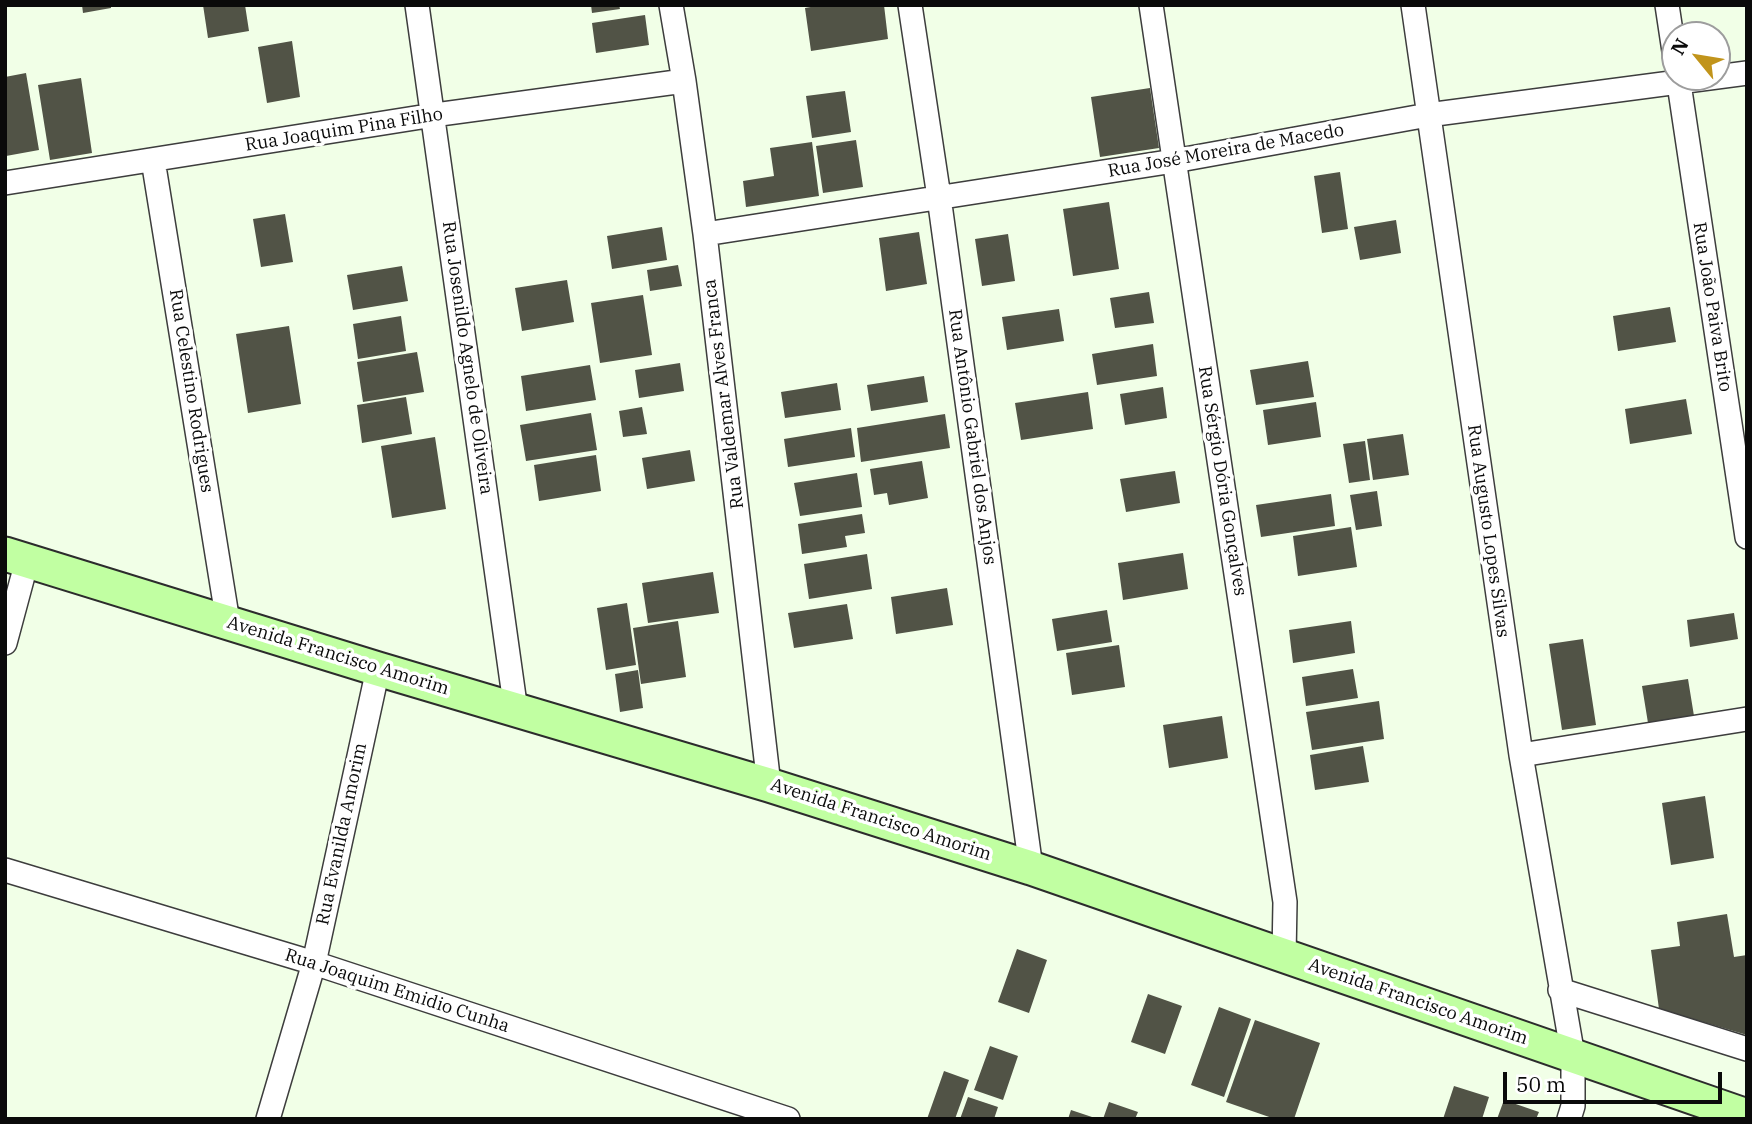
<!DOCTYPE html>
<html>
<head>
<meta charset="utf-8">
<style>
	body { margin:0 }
	#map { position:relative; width:1752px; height:1124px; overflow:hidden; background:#f1ffe7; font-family:"IBM Plex Serif",serif }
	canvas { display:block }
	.frame { position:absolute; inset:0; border:7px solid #0a0a0a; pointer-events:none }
	.north { position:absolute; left:1661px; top:21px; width:70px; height:70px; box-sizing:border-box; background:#fff; border:2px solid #9d9d9d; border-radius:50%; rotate:300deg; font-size:19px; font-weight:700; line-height:28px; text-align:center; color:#0a0a0a }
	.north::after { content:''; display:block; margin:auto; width:24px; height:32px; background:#c1941b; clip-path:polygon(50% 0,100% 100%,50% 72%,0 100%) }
	.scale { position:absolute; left:1503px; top:1072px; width:219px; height:32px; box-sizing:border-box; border:4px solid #0a0a0a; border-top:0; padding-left:9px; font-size:21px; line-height:24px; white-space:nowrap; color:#0a0a0a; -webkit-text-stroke:5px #fff; paint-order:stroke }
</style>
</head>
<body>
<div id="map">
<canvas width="1752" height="1124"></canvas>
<div class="frame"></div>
<div class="north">N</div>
<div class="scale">50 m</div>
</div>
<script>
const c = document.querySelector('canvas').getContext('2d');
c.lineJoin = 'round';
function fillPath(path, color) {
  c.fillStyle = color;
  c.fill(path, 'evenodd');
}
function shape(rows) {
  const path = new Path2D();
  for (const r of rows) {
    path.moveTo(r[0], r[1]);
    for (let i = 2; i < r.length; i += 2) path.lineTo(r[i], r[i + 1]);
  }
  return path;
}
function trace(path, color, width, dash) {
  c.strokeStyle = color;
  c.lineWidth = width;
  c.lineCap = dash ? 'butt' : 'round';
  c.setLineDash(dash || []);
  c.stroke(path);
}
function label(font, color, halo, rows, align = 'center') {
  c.font = font + ' "IBM Plex Serif",serif';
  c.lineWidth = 7;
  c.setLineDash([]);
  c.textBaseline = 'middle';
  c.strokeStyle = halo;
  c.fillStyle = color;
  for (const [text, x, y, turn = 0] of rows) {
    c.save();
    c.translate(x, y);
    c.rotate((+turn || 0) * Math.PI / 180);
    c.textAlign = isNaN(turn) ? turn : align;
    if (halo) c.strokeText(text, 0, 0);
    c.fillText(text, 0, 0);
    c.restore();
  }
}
fillPath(shape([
	[82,5,111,5,111,8,83,13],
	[203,5,245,5,249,31,208,38],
	[591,5,619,5,620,9,592,13],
	[822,5,884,5,888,39,811,51,805,8],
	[645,15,649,45,596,53,592,23],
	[292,41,300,97,267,103,258,47],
	[26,73,39,150,6,156,5,77],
	[81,78,92,153,50,160,38,85],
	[1150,88,1159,148,1100,157,1091,97],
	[845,91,851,132,812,138,806,96],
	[856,140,863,187,823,193,816,146],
	[812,142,819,196,746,207,743,181,774,176,770,148],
	[1340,172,1348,229,1322,233,1314,176],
	[1109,202,1119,269,1073,276,1063,209],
	[285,214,293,262,261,267,253,219],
	[1396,220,1401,253,1360,260,1354,227],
	[662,227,667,260,612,269,607,236],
	[919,232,927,284,886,291,879,238],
	[1008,234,1015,281,982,286,975,239],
	[678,265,682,286,650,291,647,270],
	[402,266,408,301,353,310,347,275],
	[567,280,574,322,522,331,515,288],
	[1149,292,1154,323,1115,328,1110,298],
	[643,295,652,355,600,363,591,303],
	[1670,307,1676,342,1618,351,1613,316],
	[1059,309,1064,341,1007,350,1002,317],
	[401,316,406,351,358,359,353,324],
	[289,326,301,404,248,413,236,334],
	[1153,344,1157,376,1097,385,1092,354],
	[417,352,424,392,363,402,357,362],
	[1308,361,1314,397,1256,405,1250,370],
	[680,363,684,391,639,398,635,370],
	[590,365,596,400,526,411,521,376],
	[924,376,928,402,871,411,867,385],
	[837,383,841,410,785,418,781,392],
	[1163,387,1167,418,1125,425,1120,394],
	[1088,392,1093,429,1021,440,1015,403],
	[406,397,412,434,362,443,357,405],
	[1686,399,1692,434,1630,444,1625,409],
	[1316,402,1321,437,1268,445,1263,410],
	[642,407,647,434,623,437,619,411],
	[591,413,597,450,526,461,520,425],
	[945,414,950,448,861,462,857,428],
	[851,428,855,457,788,467,784,439],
	[1403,434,1409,475,1373,480,1367,439],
	[435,437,446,509,392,518,381,446],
	[1365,441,1370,480,1349,483,1343,444],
	[690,450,695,481,647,489,642,458],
	[596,455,601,491,539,501,534,465],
	[922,461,928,498,889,505,887,493,874,495,870,469],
	[1175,471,1180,503,1126,512,1120,479],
	[857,473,862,507,800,516,794,483],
	[1377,491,1382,526,1356,530,1350,495],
	[1331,494,1335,526,1261,537,1256,505],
	[862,514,865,533,845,536,847,547,802,554,798,524],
	[1351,527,1357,567,1298,576,1293,536],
	[1183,553,1188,589,1123,600,1118,563],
	[867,554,872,589,809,599,804,564],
	[713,572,719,613,648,623,642,583],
	[947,588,953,625,896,634,891,597],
	[627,603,636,665,606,670,597,608],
	[847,604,853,639,794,648,788,613],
	[1107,610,1112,642,1057,651,1052,619],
	[1734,613,1738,639,1690,647,1687,620],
	[678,621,686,677,641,684,633,628],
	[1351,621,1355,653,1293,663,1289,630],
	[1583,639,1596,725,1562,730,1549,644],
	[1119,645,1125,687,1072,695,1066,653],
	[1353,669,1358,698,1306,706,1302,677],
	[638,670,643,708,620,712,615,674],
	[1688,679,1694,716,1648,723,1642,686],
	[1379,701,1384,739,1312,750,1306,712],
	[1222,716,1228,758,1169,768,1163,725],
	[1363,746,1369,782,1315,790,1310,755],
	[1705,796,1714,858,1671,865,1662,803],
	[1727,914,1734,957,1747,955,1747,1035,1659,1009,1651,950,1680,946,1677,922],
	[1017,949,1047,960,1029,1013,998,1002],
	[1148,994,1182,1006,1165,1054,1131,1042],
	[1219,1007,1251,1019,1224,1097,1191,1085],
	[1255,1020,1320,1043,1294,1119,1275,1119,1226,1102],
	[990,1046,1018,1056,1003,1100,974,1090],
	[944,1071,969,1080,955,1119,927,1119],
	[1454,1086,1489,1097,1482,1119,1443,1119],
	[968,1097,998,1107,994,1119,960,1119],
	[1504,1100,1539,1112,1536,1119,1497,1119],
	[1109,1102,1138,1112,1135,1119,1103,1119],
	[1071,1110,1095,1118,1095,1119,1068,1119]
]), '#515346');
const street = shape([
	[417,5,516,711],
	[671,5,684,81,705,234,769,785],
	[910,5,939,197,1031,868],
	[1151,5,1285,902,1284,956],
	[1413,5,1521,755,1573,1056,1573,1106,1569,1119],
	[1667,5,1675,58],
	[1678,77,1747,537],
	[153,160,228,622],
	[5,183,434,115,684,81],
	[705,234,1174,161,1428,115,1747,73],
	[5,643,27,561],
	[1521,755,1747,719],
	[5,870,314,963,788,1119],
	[1560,990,1747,1049],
	[268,1119,314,963,378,669]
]);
const secondary = shape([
	[5,554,378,669,769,785,1031,868,1747,1116]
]);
trace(street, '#3d3d3d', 26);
trace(secondary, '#2c2c2c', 37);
trace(street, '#fff', 23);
trace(secondary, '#c1ffa2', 33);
label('18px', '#0a0a0a', '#fff', [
	["Rua Joaquim Pina Filho",344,130,-9],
	["Rua José Moreira de Macedo",1226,151,-10],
	["Rua João Paiva Brito",1712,307,81],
	["Rua Josenildo Agnelo de Oliveira",467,358,82],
	["Rua Celestino Rodrigues",191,391,81],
	["Rua Valdemar Alves Franca",724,394,-97],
	["Rua Antônio Gabriel dos Anjos",972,437,82],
	["Rua Sérgio Dória Gonçalves",1222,481,81],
	["Rua Augusto Lopes Silvas",1488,531,82],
	["Avenida Francisco Amorim",338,656,17],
	["Avenida Francisco Amorim",881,820,18],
	["Rua Evanilda Amorim",342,834,-78],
	["Rua Joaquim Emidio Cunha",397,991,18],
	["Avenida Francisco Amorim",1418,1002,19]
]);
</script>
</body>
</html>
